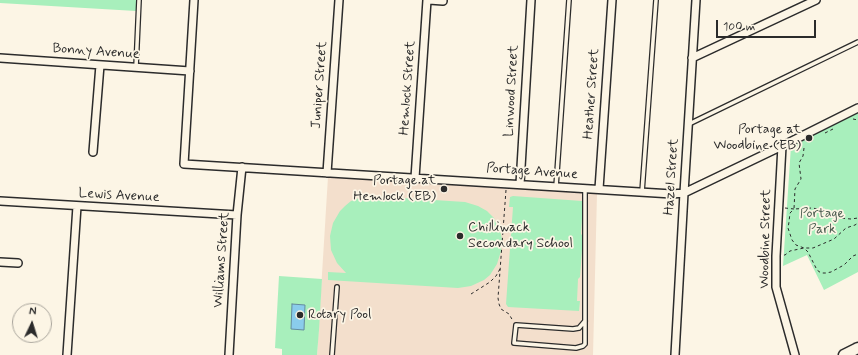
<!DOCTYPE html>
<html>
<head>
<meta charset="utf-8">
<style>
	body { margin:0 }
	#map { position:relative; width:858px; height:355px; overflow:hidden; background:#fcf5e5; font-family:Mynerve,sans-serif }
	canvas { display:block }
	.north { position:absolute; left:12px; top:303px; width:40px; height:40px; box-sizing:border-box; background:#fcf5e5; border:1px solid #a8a49b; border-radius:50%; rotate:4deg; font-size:11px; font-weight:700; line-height:16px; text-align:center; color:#2b2b2b }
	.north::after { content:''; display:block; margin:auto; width:14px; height:18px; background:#2b2b2b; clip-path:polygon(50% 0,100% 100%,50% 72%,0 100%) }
	.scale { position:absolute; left:716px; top:20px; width:100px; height:18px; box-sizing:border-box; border:2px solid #2b2b2b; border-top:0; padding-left:5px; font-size:12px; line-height:14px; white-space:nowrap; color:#2b2b2b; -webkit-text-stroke:3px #fcf5e5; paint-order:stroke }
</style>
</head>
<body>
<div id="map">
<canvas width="858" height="355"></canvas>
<div class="north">N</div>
<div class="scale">100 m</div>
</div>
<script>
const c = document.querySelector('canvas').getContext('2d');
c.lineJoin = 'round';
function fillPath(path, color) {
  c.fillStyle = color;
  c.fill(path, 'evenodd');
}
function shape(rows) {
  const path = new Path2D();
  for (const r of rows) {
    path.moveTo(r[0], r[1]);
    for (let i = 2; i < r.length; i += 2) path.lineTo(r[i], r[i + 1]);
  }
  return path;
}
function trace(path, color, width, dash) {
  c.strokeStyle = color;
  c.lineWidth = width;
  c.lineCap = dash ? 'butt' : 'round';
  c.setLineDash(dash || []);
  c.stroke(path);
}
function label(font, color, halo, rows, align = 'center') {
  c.font = font + ' Mynerve,sans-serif';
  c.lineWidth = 3.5;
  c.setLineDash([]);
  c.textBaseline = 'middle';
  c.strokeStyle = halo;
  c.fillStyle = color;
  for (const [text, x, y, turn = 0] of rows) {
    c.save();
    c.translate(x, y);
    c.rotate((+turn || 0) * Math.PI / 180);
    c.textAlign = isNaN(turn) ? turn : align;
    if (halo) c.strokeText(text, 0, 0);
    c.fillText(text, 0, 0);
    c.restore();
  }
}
fillPath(shape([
	[328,177,597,194,593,355,317,355]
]), '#f3dfcc');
fillPath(shape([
	[0,0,137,0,136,11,0,3],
	[858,111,858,272,824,290,807,255,783,266,791,146],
	[365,196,372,196,465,202,478,206,487,211,494,218,501,234,502,239,501,251,497,264,490,275,484,280,471,286,458,288,328,280,328,272,346,273,337,263,331,250,330,236,333,223,340,211,345,206,351,201],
	[513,196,582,201,583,203,581,234,583,236,580,277,578,279,577,301,580,301,579,311,508,307,506,304,513,207,509,207,510,197],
	[279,276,322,279,319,330,317,355,282,355,282,349,275,348]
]), '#a8efbc');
const water = shape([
	[292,304,305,305,304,330,291,329,292,304]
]);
fillPath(water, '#8accec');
trace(water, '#648c9f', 1);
const lane = shape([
	[136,67,139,0],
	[689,124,858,42],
	[556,187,569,0],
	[642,192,656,0],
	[585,321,579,328,573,329,516,325,514,343,576,348,583,346,585,344,585,188],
	[332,355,337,287]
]);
const street = shape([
	[194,0,184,164,672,194,684,193,782,146,858,108],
	[429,0,443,1],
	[0,58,190,71],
	[692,58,816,0],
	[782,146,776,256,776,287,795,355],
	[93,152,100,65],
	[327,173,339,0],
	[415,178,427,0],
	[520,184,531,0],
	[599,189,612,0],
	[0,201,237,215],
	[0,262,18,263],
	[67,355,77,206],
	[229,355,237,215,242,167],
	[675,355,684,193,696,0]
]);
const secondary = shape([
	[844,355,858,348]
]);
trace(lane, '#2b2b2b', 6);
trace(street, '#2b2b2b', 10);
trace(secondary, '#2b2b2b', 13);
trace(shape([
	[853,119,858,120],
	[825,133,833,129],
	[801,145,800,145,804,148,803,156,799,163,801,179,795,189,794,209,812,208,818,209,828,214,839,218,851,219,858,218],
	[506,190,498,298,499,304,501,309,509,314,513,321],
	[785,208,794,209,790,213,789,222,788,228,792,240,796,245,804,248,808,252,817,270,821,273,826,273,831,272,844,265,853,256,858,254],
	[784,255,785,255,790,251,804,248,813,248,834,239,846,228,855,225,858,223],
	[471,294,479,289,490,282,496,276,500,269]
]), '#2b2b2b', 1, [3, 3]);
trace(lane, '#fcf5e5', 3.5);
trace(street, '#fcf5e5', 7);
trace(secondary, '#fcf5e5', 10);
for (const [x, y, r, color] of [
	[809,138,4,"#2b2b2b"],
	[444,189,4,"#2b2b2b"],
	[460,236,4,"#2b2b2b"],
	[300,315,4,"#2b2b2b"]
]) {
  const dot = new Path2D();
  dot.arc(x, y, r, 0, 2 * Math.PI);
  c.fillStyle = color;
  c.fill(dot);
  trace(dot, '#fcf5e5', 1.5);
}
label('14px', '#2b2b2b', '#fcf5e5', [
	["Bonny Avenue",96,52,4],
	["Juniper Street",320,85,-86],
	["Hemlock Street",408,88,-86],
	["Linwood Street",512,91,-87],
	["Heather Street",592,94,-86],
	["Portage Avenue",532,172,4],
	["Hazel Street",672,177,-86],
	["Lewis Avenue",119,196,3],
	["Woodbine Street",766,239,-89],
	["Williams Street",222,260,-86]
]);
label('14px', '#2b2b2b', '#fcf5e5', [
	["Portage at",801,130],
	["Woodbine (EB)",801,146],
	["Portage at",436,181],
	["Hemlock (EB)",436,197],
	["Chilliwack",468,228,"left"],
	["Secondary School",468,244,"left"],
	["Rotary Pool",308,315,"left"]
], 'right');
label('14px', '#4a5c4f', '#fcf5e5', [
	["Portage",822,214],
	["Park",822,230]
]);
</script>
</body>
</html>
